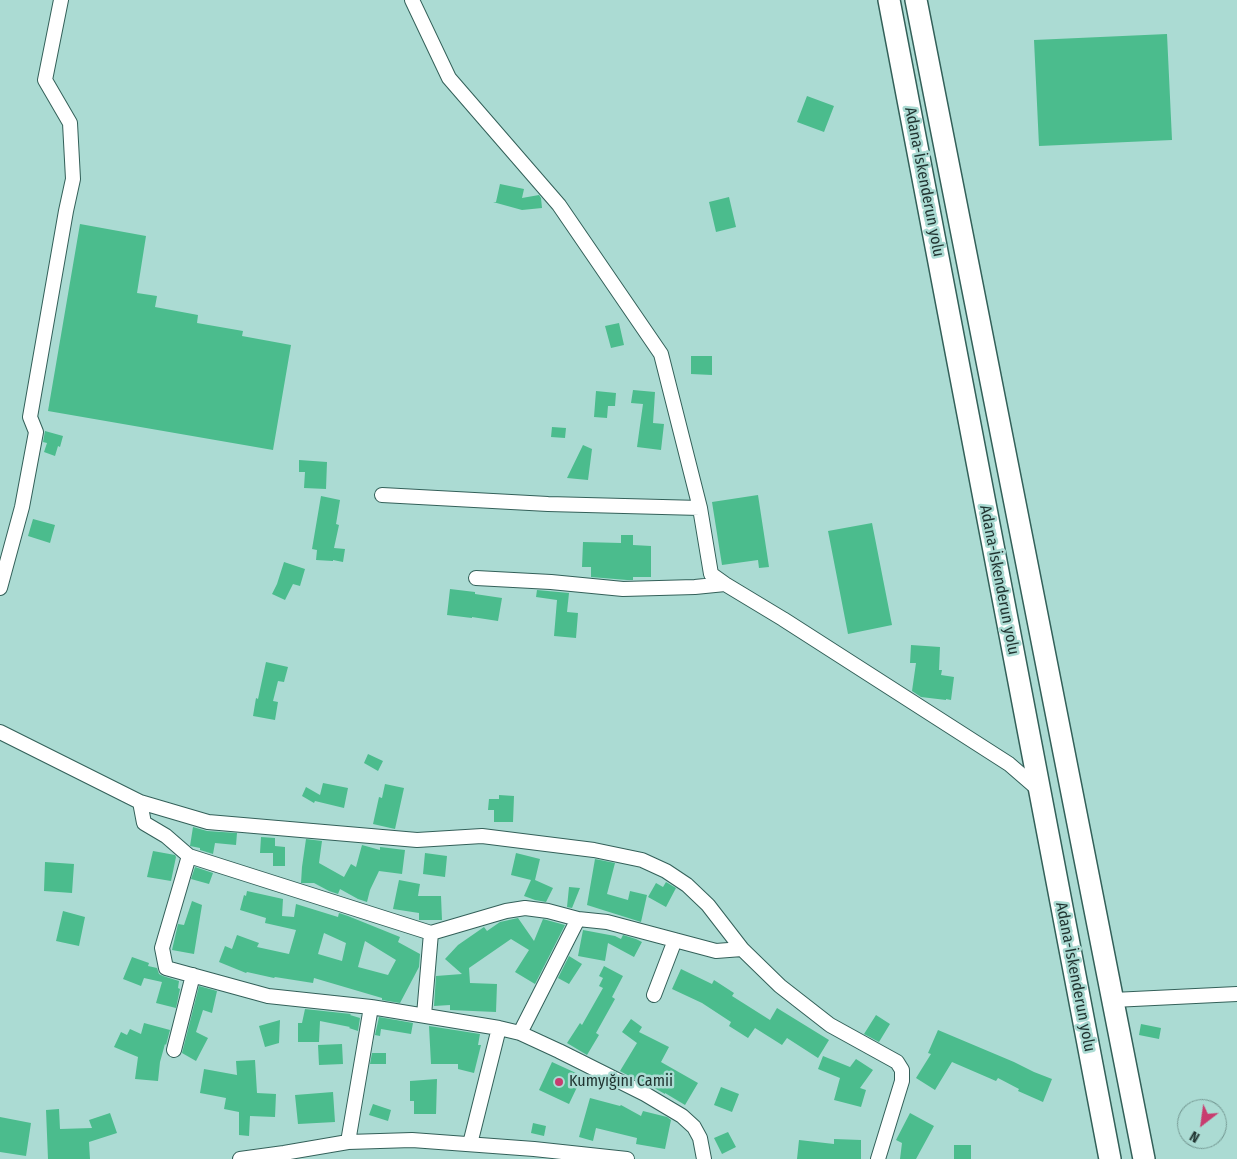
<!DOCTYPE html>
<html>
<head>
<meta charset="utf-8">
<style>
	body { margin:0 }
	#map { position:relative; width:1237px; height:1159px; overflow:hidden; background:#abdbd3; font-family:"Fira Sans Condensed",sans-serif }
	canvas { display:block }
	.north { position:absolute; left:1177px; top:1099px; width:50px; height:50px; box-sizing:border-box; background:#abdbd3; border:1px solid #739791; border-radius:50%; rotate:210deg; font-size:14px; font-weight:700; line-height:20px; text-align:center; color:#1f322f }
	.north::after { content:''; display:block; margin:auto; width:18px; height:22px; background:#c83c6f; clip-path:polygon(50% 0,100% 100%,50% 72%,0 100%) }
</style>
</head>
<body>
<div id="map">
<canvas width="1237" height="1159"></canvas>
<div class="north">N</div>
</div>
<script>
const c = document.querySelector('canvas').getContext('2d');
c.lineJoin = 'round';
function fillPath(path, color) {
  c.fillStyle = color;
  c.fill(path, 'evenodd');
}
function shape(rows) {
  const path = new Path2D();
  for (const r of rows) {
    path.moveTo(r[0], r[1]);
    for (let i = 2; i < r.length; i += 2) path.lineTo(r[i], r[i + 1]);
  }
  return path;
}
function trace(path, color, width, dash) {
  c.strokeStyle = color;
  c.lineWidth = width;
  c.lineCap = dash ? 'butt' : 'round';
  c.setLineDash(dash || []);
  c.stroke(path);
}
function label(font, color, halo, rows, align = 'center') {
  c.font = font + ' "Fira Sans Condensed",sans-serif';
  c.lineWidth = 5;
  c.setLineDash([]);
  c.textBaseline = 'middle';
  c.strokeStyle = halo;
  c.fillStyle = color;
  for (const [text, x, y, turn = 0] of rows) {
    c.save();
    c.translate(x, y);
    c.rotate((+turn || 0) * Math.PI / 180);
    c.textAlign = isNaN(turn) ? turn : align;
    if (halo) c.strokeText(text, 0, 0);
    c.fillText(text, 0, 0);
    c.restore();
  }
}
fillPath(shape([
	[1167,34,1172,140,1039,146,1034,40],
	[807,96,834,106,824,132,797,122],
	[500,184,524,189,522,198,539,195,541,198,542,208,522,210,493,202,496,202],
	[729,197,736,227,716,232,709,202],
	[80,224,146,236,137,293,157,296,155,307,198,315,197,323,243,331,242,336,291,345,273,450,48,411],
	[619,323,624,345,611,348,605,326],
	[691,356,712,356,712,375,691,374],
	[633,390,655,392,653,423,664,424,661,450,637,447,643,404,631,403],
	[596,391,616,393,615,406,608,406,607,418,594,417],
	[552,427,566,428,565,438,551,437],
	[45,431,63,436,60,447,58,446,55,456,44,452,47,443,43,442],
	[583,445,592,449,588,480,567,478],
	[299,460,327,462,326,489,304,488,305,472,299,472],
	[758,495,769,567,759,568,758,560,722,565,712,502],
	[321,496,340,500,336,524,339,525,334,548,345,549,343,562,333,560,333,561,316,560,317,550,312,549],
	[33,519,55,525,50,543,28,536],
	[872,523,892,625,848,634,828,531],
	[621,535,633,535,633,545,651,546,651,577,633,577,633,580,627,580,591,577,591,567,582,567,583,542,621,543],
	[284,562,305,569,300,586,293,584,285,600,272,594,277,584],
	[450,589,475,592,475,594,502,598,498,621,472,617,472,618,447,615],
	[537,590,569,593,567,612,578,613,576,638,554,636,557,600,536,597],
	[911,645,940,647,939,670,942,670,941,675,954,677,951,700,946,699,946,700,921,697,912,691,916,663,910,663],
	[266,662,288,667,284,682,278,681,273,701,278,702,275,720,253,716,256,698,258,699],
	[368,754,383,761,378,771,364,763],
	[323,783,348,788,344,808,315,801,314,803,302,796,306,787,320,795],
	[385,784,404,788,395,829,373,824,379,797,382,798],
	[499,795,514,796,513,822,494,822,494,810,488,810,489,799,499,799],
	[193,827,207,831,237,833,236,845,215,843,213,854,200,850,200,848,190,846],
	[261,837,275,838,275,846,285,847,285,866,273,866,273,853,260,853],
	[306,839,322,841,319,863,344,877,351,864,356,867,362,845,380,850,380,847,405,850,402,874,379,871,370,890,367,902,358,899,340,889,338,894,329,891,314,883,301,883,302,867],
	[153,851,175,855,176,857,171,881,147,877],
	[425,853,447,856,445,877,423,874],
	[516,853,540,859,535,880,553,888,546,902,535,900,524,896,531,880,511,875],
	[595,859,615,863,607,894,628,900,630,891,647,895,641,922,587,905],
	[45,862,74,864,72,893,44,891],
	[195,867,213,873,209,884,191,879],
	[399,880,420,884,418,896,441,896,442,920,419,920,419,913,393,909],
	[666,882,676,888,666,907,648,897,656,883,663,887],
	[569,887,580,888,572,908,567,907],
	[247,891,283,899,282,916,294,917,296,904,338,917,339,913,348,916,400,937,398,942,420,954,419,967,400,1003,382,1000,382,998,314,978,313,983,275,977,274,978,247,972,246,973,219,962,225,946,232,949,237,935,259,943,257,947,289,954,296,930,265,923,266,918,240,910,244,895,246,896],
	[324,933,346,943,342,961,318,954],
	[365,941,396,960,388,975,358,967],
	[192,901,202,905,194,954,172,950,178,924,184,925],
	[63,911,85,917,79,946,56,941],
	[518,918,534,941,543,919,565,925,535,984,515,972,529,950,511,939,469,968,470,983,497,984,496,1012,450,1010,450,1005,434,1006,436,976,462,974,445,959,458,945,484,927,487,931,500,922],
	[583,930,615,936,621,939,623,935,636,939,642,942,634,957,608,943,605,961,578,956],
	[569,956,582,964,569,984,558,978],
	[132,957,149,963,148,966,157,968,159,974,163,976,179,981,178,988,180,989,176,1008,156,1003,162,982,144,978,141,986,123,979],
	[604,966,623,976,612,997,615,999,596,1033,599,1035,587,1055,567,1043,580,1023,582,1025,603,988,599,986,603,978,599,976],
	[681,969,712,984,714,980,734,993,732,996,770,1020,777,1008,829,1040,818,1058,787,1038,782,1045,755,1028,748,1038,729,1026,731,1022,702,1003,672,989],
	[199,986,217,991,212,1013,203,1010,196,1032,208,1038,196,1061,182,1053],
	[305,1009,351,1014,350,1015,360,1018,358,1031,349,1028,350,1027,320,1021,319,1042,298,1042,298,1023,302,1023],
	[876,1015,890,1024,879,1042,864,1034],
	[379,1017,413,1023,411,1034,381,1029,380,1036,375,1035],
	[631,1019,642,1027,639,1032,669,1047,661,1062,698,1083,685,1105,665,1093,665,1094,638,1079,638,1081,620,1071,637,1043,622,1032],
	[280,1020,279,1043,265,1047,259,1026],
	[144,1023,170,1030,166,1045,165,1044,160,1062,158,1081,135,1079,138,1057,114,1047,121,1032,127,1035,130,1029,141,1034],
	[1141,1024,1161,1028,1159,1039,1139,1035],
	[429,1026,480,1034,478,1045,481,1045,474,1073,458,1069,458,1064,431,1064],
	[938,1030,1014,1062,1034,1072,1052,1079,1043,1102,1018,1091,1019,1089,998,1078,996,1081,952,1062,935,1090,916,1078,931,1054,928,1053],
	[342,1044,343,1064,319,1065,318,1045],
	[372,1053,386,1053,386,1064,370,1064],
	[823,1056,850,1067,856,1059,873,1070,860,1088,866,1090,861,1107,834,1100,840,1078,818,1069],
	[255,1060,257,1093,276,1094,275,1117,250,1116,249,1136,239,1135,239,1112,224,1109,226,1098,200,1093,204,1069,237,1075,236,1061],
	[552,1062,576,1073,573,1081,579,1083,569,1104,539,1090],
	[437,1079,436,1114,414,1114,414,1101,410,1101,410,1081],
	[721,1087,739,1094,732,1112,714,1105],
	[333,1092,335,1122,298,1124,295,1095],
	[590,1098,620,1106,621,1105,641,1116,643,1111,667,1117,671,1120,665,1149,636,1144,637,1138,596,1128,593,1141,579,1137],
	[373,1104,391,1110,388,1121,369,1115],
	[59,1109,60,1129,92,1128,89,1120,110,1113,117,1133,89,1142,90,1159,48,1159,46,1110],
	[910,1113,934,1126,916,1159,900,1159,902,1143,896,1140],
	[0,1117,31,1123,26,1156,0,1152],
	[533,1123,546,1126,544,1136,531,1133],
	[728,1132,736,1147,722,1154,714,1138],
	[834,1139,861,1140,861,1159,797,1159,799,1140,834,1144],
	[954,1145,971,1145,971,1159,954,1159]
]), '#4bbc8d');
const minor = shape([
	[412,0,449,78,559,205,661,354,700,508,711,574,725,584,783,619,1009,764,1039,790],
	[382,495,548,504,700,508],
	[476,578,551,582,623,589,695,587,725,584],
	[0,588,22,507,36,432,30,417,66,211,73,179,70,123,45,80,61,0],
	[0,732,140,802,208,822,417,840,482,836,594,850,642,860,666,871,687,885,708,905,742,949,780,986,830,1025,897,1062,902,1070,902,1081,878,1159],
	[140,802,144,823,166,836,189,856,431,933,506,911,525,908,548,911,578,919,607,922,716,951,742,949],
	[189,856,162,948,166,968,268,996,371,1007,499,1028,520,1033,559,1051,645,1094,682,1116,694,1127,700,1138,704,1159],
	[654,995,675,940],
	[1113,1000,1237,994],
	[424,1015,431,933],
	[520,1033,578,919],
	[174,1050,193,975],
	[348,1142,371,1007],
	[470,1144,499,1028],
	[240,1159,284,1153,348,1142,412,1140,534,1149,627,1159]
]);
const highway = shape([
	[889,0,1110,1159],
	[916,0,1144,1159]
]);
trace(minor, '#336059', 16);
trace(highway, '#336059', 24);
trace(minor, '#fff', 14);
trace(highway, '#fff', 21);
for (const [x, y, r, color] of [
	[559,1082,5,"#c83c6f"]
]) {
  const dot = new Path2D();
  dot.arc(x, y, r, 0, 2 * Math.PI);
  c.fillStyle = color;
  c.fill(dot);
  trace(dot, '#abdbd3', 2);
}
label('16px', '#1f322f', '#abdbd3', [
	["Adana-İskenderun yolu",924,182,79],
	["Adana-İskenderun yolu",999,580,79],
	["Adana-İskenderun yolu",1075,977,79]
]);
label('16px', '#1f322f', '#abdbd3', [
	["Kumyığını Camii",569,1082]
], 'left');
</script>
</body>
</html>
